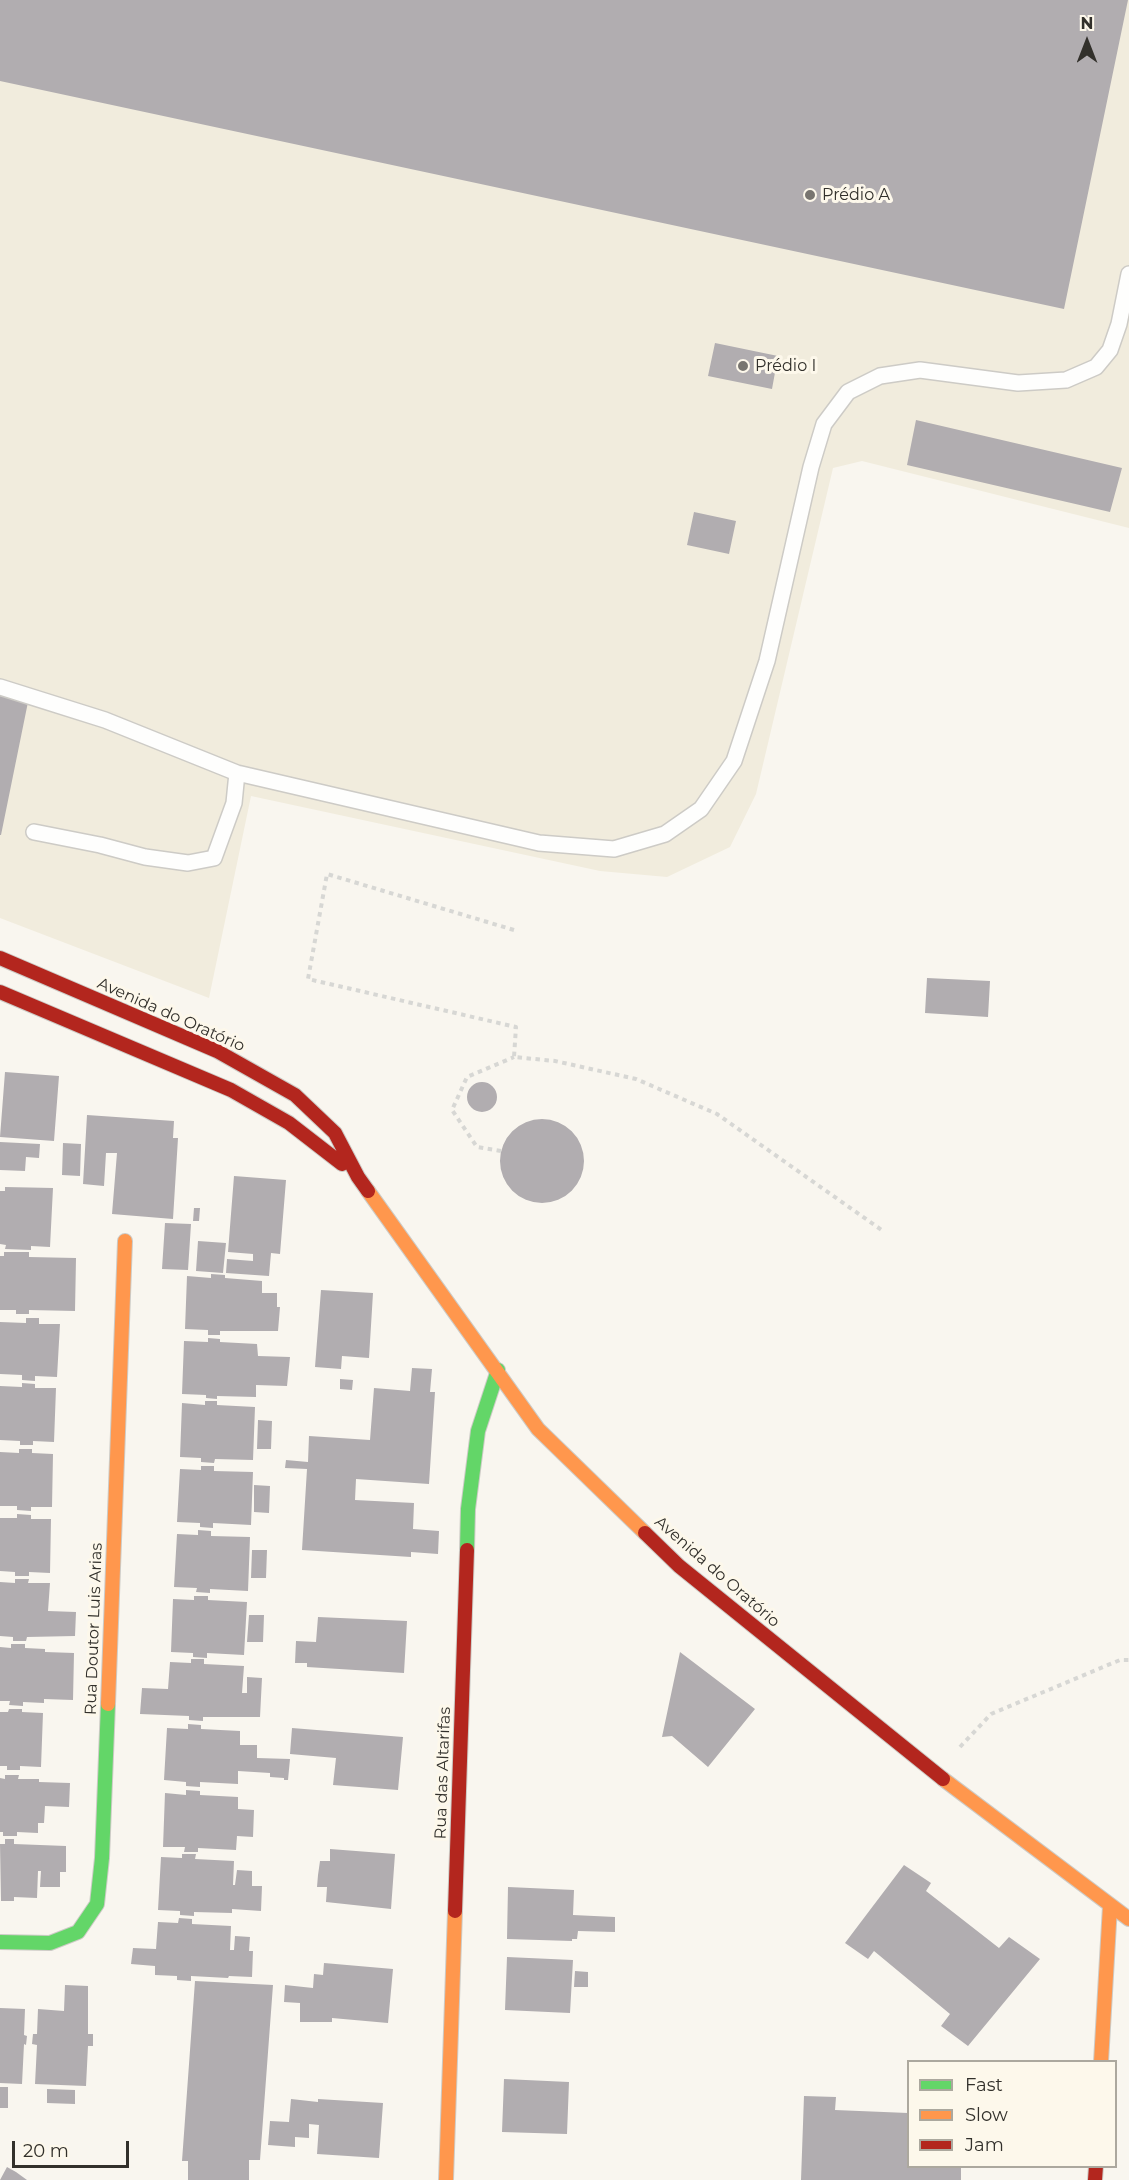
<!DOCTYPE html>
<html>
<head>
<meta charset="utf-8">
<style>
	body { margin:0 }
	#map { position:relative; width:1129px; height:2180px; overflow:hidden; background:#f9f6ef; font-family:Montserrat,sans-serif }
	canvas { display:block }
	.legend { position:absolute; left:907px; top:2060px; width:210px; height:108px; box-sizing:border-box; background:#fdf8eb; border:2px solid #aca89e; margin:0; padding:8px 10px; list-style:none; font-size:18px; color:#32302b }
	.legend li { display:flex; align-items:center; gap:12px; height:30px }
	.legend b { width:30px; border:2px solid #aca89e }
	.north { position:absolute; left:1057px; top:12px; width:60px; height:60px; -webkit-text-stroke:4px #fdf8eb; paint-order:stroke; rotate:0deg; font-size:16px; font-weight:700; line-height:24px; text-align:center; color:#32302b }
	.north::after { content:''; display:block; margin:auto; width:21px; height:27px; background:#32302b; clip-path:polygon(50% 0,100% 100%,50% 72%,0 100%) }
	.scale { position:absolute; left:12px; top:2141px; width:117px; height:27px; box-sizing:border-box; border:3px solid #32302b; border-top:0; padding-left:8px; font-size:18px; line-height:21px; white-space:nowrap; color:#32302b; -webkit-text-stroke:4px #fdf8eb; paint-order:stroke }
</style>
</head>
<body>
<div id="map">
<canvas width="1129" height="2180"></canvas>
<ul class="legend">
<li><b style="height:8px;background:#63d668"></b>Fast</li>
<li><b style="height:8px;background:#ff974d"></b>Slow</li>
<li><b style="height:8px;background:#b3261e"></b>Jam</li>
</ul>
<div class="north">N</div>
<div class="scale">20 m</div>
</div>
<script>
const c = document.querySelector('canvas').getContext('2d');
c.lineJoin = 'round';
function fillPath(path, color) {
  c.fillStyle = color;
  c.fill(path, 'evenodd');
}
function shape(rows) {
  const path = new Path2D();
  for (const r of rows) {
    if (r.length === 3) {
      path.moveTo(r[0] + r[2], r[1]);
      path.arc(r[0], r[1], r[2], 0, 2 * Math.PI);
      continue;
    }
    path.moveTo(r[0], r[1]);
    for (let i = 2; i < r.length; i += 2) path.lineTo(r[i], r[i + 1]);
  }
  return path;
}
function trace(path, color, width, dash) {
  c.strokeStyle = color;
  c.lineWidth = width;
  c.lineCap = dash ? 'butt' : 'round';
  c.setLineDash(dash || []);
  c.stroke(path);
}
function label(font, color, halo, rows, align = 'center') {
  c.font = font + ' Montserrat,sans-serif';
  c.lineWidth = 6;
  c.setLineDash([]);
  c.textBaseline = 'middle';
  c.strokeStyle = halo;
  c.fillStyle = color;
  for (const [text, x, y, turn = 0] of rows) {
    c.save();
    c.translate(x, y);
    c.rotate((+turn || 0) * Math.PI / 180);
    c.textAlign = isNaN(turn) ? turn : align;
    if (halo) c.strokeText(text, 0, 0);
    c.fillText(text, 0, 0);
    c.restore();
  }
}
fillPath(shape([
	[0,0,1129,0,1129,528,862,461,833,468,756,794,730,847,667,877,600,871,251,796,209,998,0,918]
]), '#f1ecdd');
fillPath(shape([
	[0,0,1128,0,1064,309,0,81],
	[715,343,778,356,772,389,708,376],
	[916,420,1122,468,1110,512,907,465],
	[694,512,736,521,729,554,687,545],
	[0,696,28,702,1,835,0,835],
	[927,978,990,981,988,1017,925,1013],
	[5,1072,59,1076,54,1141,0,1137],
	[482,1097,15],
	[87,1115,174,1121,173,1138,178,1138,173,1219,112,1214,117,1153,106,1153,104,1186,83,1184],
	[542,1161,42],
	[0,1142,40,1144,39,1158,26,1157,25,1171,0,1170],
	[63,1143,81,1144,80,1176,62,1175],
	[234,1176,286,1180,280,1254,271,1253,269,1276,226,1273,227,1259,253,1261,253,1254,228,1252],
	[5,1187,53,1188,50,1247,31,1246,31,1250,5,1249,6,1245,0,1244,0,1191,5,1191],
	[194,1208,200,1208,199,1221,193,1221],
	[165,1223,191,1224,188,1270,162,1269],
	[198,1241,226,1243,223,1273,196,1271],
	[4,1252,29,1252,29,1257,76,1258,75,1311,29,1310,29,1314,16,1314,16,1310,0,1310,0,1256,4,1256],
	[211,1274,225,1275,225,1278,262,1281,262,1293,277,1293,277,1307,280,1307,278,1331,220,1331,220,1335,208,1335,208,1330,185,1329,187,1276,211,1278],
	[321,1290,373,1293,369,1358,342,1356,341,1369,315,1367],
	[26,1318,39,1318,39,1324,60,1324,57,1377,35,1376,35,1381,22,1380,22,1375,0,1374,0,1322,26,1323],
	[208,1338,220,1339,220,1342,257,1344,258,1356,290,1357,287,1386,256,1385,256,1397,217,1396,217,1399,206,1398,206,1395,182,1394,184,1341,208,1342],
	[412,1368,432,1369,430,1392,435,1392,429,1484,356,1479,355,1500,414,1503,413,1529,439,1531,438,1554,411,1552,411,1557,302,1550,307,1469,285,1468,286,1460,308,1462,309,1436,370,1440,374,1388,410,1391],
	[340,1379,353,1380,352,1390,340,1389],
	[22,1383,35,1384,35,1388,56,1388,54,1442,33,1441,33,1445,20,1445,20,1441,0,1440,0,1386,22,1387],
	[205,1401,217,1401,217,1405,255,1407,253,1460,215,1459,214,1463,201,1462,201,1458,180,1457,182,1403,205,1405],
	[258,1420,272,1421,271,1449,257,1449],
	[19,1449,32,1449,32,1453,53,1454,52,1507,31,1507,31,1511,17,1510,17,1506,0,1506,0,1452,19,1453],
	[201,1466,214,1466,214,1471,253,1472,251,1525,213,1523,213,1528,200,1527,200,1523,177,1522,180,1469,201,1470],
	[254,1485,270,1486,269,1513,254,1512],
	[17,1514,31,1515,31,1519,51,1519,50,1573,29,1572,29,1576,15,1576,15,1572,0,1571,0,1518,17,1518],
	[198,1530,211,1531,211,1536,250,1537,248,1591,210,1589,210,1593,196,1592,197,1588,174,1587,177,1534,198,1535],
	[252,1550,267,1550,266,1578,251,1578],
	[15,1579,29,1579,28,1583,50,1583,48,1611,76,1612,75,1636,27,1637,26,1641,13,1641,13,1637,0,1636,0,1582,15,1583],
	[194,1596,208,1596,208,1600,247,1602,244,1655,207,1653,207,1658,193,1657,193,1653,171,1652,173,1599,194,1600],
	[249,1615,264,1615,263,1642,247,1642],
	[318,1617,407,1621,404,1673,307,1667,307,1663,295,1663,296,1641,316,1642],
	[11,1644,25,1644,25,1648,45,1649,45,1652,74,1653,73,1700,44,1699,44,1703,23,1702,23,1706,9,1705,10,1701,0,1701,0,1647,11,1648],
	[680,1652,755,1709,708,1767,672,1736,662,1737],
	[191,1659,204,1659,204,1664,244,1666,242,1693,247,1693,247,1677,262,1678,260,1717,203,1717,203,1721,189,1720,189,1716,140,1714,142,1688,168,1689,170,1662,191,1663],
	[9,1709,22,1709,22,1712,43,1713,41,1767,20,1766,20,1770,7,1770,7,1766,0,1766,0,1712,8,1712],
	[188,1724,201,1725,201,1729,240,1731,240,1745,257,1745,257,1758,290,1759,288,1780,284,1780,284,1778,270,1777,270,1773,238,1771,238,1784,200,1782,200,1787,186,1786,186,1782,164,1780,167,1728,188,1729],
	[292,1728,403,1737,398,1790,333,1785,336,1758,290,1754],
	[5,1775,19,1775,18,1779,39,1779,39,1782,70,1783,69,1807,45,1806,44,1823,38,1823,38,1833,17,1832,17,1836,3,1836,3,1832,0,1832,0,1778,5,1779],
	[186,1790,200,1791,200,1795,238,1797,238,1809,254,1810,253,1837,237,1836,236,1850,198,1848,198,1852,184,1852,185,1847,163,1847,165,1793,186,1795],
	[5,1839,14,1839,14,1844,66,1846,66,1872,60,1872,60,1887,40,1887,41,1871,38,1871,37,1898,14,1897,14,1901,1,1901,0,1844,5,1844],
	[330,1849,395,1854,391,1909,326,1902,327,1887,317,1887,318,1875,320,1861,330,1861],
	[182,1854,196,1854,195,1859,234,1861,233,1885,235,1885,237,1870,252,1871,252,1886,262,1886,261,1911,232,1909,232,1913,194,1912,194,1916,180,1915,180,1911,158,1910,161,1857,182,1858],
	[904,1865,931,1883,926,1891,999,1948,1009,1937,1040,1959,968,2046,941,2026,950,2014,874,1951,868,1959,845,1943],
	[508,1887,574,1890,573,1915,615,1917,615,1932,578,1931,577,1939,572,1939,572,1941,507,1939],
	[179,1918,192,1919,192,1924,231,1926,230,1950,234,1950,235,1936,250,1937,249,1951,253,1951,252,1977,229,1976,228,1978,191,1976,191,1981,177,1980,177,1976,155,1975,155,1966,131,1964,133,1948,156,1949,158,1922,178,1923],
	[507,1957,573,1960,570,2013,505,2010],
	[324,1963,393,1969,388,2023,332,2018,332,2022,300,2022,300,2003,284,2002,285,1985,313,1988,314,1974,323,1975],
	[575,1971,588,1972,588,1987,574,1987],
	[195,1981,273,1985,260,2160,249,2160,249,2180,188,2180,188,2161,182,2161],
	[65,1985,88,1986,88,2034,93,2034,93,2046,88,2046,86,2086,35,2084,37,2045,32,2044,33,2034,37,2034,38,2009,64,2011],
	[0,2008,25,2009,24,2035,27,2036,26,2045,24,2044,22,2084,0,2083],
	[504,2079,569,2082,567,2134,502,2132],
	[0,2087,8,2087,8,2108,0,2108],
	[47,2089,75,2090,75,2104,47,2103],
	[804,2096,836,2097,835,2110,908,2113,908,2166,961,2166,961,2180,801,2180],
	[291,2099,318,2102,318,2099,383,2103,379,2158,317,2154,319,2125,309,2124,309,2138,295,2137,295,2147,268,2145,270,2121,289,2122],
	[7,2167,16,2172,27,2180,0,2180]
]), '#b1adb0');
const lane = shape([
	[0,687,105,720,237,773,539,843,614,849,665,834,701,809,734,761,767,661,811,467,824,424,848,392,880,376,920,370,1018,383,1066,380,1096,367,1110,350,1119,324,1129,274],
	[34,832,100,845,145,857,188,863,214,858,234,803,237,773]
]);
const fast = shape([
	[467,1550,468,1509,478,1431,498,1370],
	[0,1942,50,1943,78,1932,97,1904,102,1858,108,1704]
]);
const slow = shape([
	[368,1191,538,1429,645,1533],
	[108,1704,125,1241],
	[943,1779,1129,1919],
	[1101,2062,1110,1906],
	[446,2180,455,1911]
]);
const jam = shape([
	[0,958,217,1051,295,1095,335,1133,358,1177,368,1191],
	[0,992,231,1090,289,1123,342,1164],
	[645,1533,679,1566,943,1779],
	[455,1911,467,1550],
	[1095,2180,1096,2166]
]);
trace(lane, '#cdcbc6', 18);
trace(fast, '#cdcbc6', 16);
trace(slow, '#cdcbc6', 16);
trace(jam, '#cdcbc6', 16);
trace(shape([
	[514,930,327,874,308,979,516,1027,514,1057,555,1061,636,1079,717,1114,883,1231],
	[501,1151,477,1147,452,1110,467,1077,514,1057],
	[960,1747,991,1714,1120,1660,1129,1660]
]), '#d7d7d4', 4, [4.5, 4.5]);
trace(lane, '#fefefd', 15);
trace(fast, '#63d668', 14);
trace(slow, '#ff974d', 14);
trace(jam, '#b3261e', 14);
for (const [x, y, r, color] of [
	[810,195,6,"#787570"],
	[743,366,6,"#787570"]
]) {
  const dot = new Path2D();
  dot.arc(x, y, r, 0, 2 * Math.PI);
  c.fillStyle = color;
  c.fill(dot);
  trace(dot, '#fdf8eb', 2);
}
label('16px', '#32302b', '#fdf8eb', [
	["Prédio A",822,195],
	["Prédio I",755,366]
], 'left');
label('16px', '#32302b', '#fdf8eb', [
	["Avenida do Oratório",171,1015,24],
	["Avenida do Oratório",717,1572,41],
	["Rua Doutor Luis Arias",94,1629,-88],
	["Rua das Altarifas",443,1773,-88]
]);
</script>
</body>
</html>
